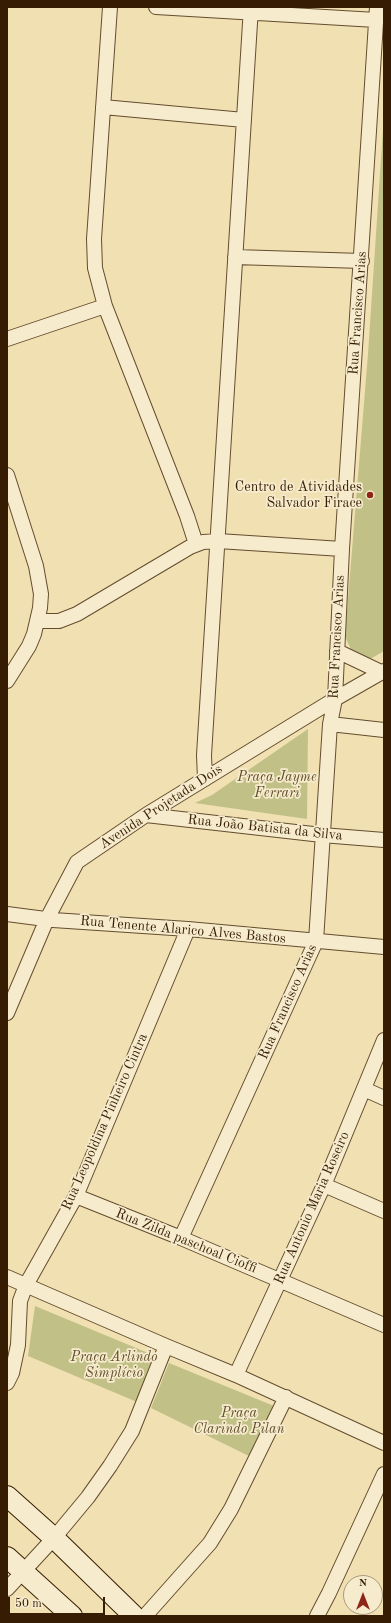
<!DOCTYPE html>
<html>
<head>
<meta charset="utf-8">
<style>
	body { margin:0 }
	#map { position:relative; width:391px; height:1623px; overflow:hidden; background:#f1e0b2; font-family:"Old Standard TT",serif }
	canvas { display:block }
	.frame { position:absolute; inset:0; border:8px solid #351c02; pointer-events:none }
	.north { position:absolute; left:343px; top:1575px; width:40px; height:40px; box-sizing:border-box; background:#f6ebcd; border:1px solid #a9987c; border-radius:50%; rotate:0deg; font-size:11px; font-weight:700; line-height:16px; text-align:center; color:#351c02 }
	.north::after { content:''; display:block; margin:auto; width:14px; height:18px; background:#8f2418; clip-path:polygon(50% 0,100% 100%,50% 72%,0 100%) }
	.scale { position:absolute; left:8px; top:1597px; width:97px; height:18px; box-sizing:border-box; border:2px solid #351c02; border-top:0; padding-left:5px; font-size:12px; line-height:14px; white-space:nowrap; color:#351c02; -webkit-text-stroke:3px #f6ebcd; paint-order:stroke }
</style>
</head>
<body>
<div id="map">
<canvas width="391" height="1623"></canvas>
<div class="frame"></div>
<div class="north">N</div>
<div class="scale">50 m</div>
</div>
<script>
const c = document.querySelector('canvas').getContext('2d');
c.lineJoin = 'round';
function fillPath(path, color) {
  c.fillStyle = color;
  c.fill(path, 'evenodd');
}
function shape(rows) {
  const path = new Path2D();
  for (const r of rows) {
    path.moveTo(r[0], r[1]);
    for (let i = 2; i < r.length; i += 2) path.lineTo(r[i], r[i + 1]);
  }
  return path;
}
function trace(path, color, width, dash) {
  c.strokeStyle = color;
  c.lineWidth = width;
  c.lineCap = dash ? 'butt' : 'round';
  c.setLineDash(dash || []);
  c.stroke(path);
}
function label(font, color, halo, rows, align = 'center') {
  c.font = font + ' "Old Standard TT",serif';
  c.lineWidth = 3.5;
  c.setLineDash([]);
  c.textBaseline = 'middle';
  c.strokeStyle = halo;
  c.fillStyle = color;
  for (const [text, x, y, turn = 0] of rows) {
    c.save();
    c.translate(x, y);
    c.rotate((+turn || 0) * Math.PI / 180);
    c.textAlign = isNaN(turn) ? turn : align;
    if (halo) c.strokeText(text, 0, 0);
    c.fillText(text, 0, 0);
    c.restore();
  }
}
fillPath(shape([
	[384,114,384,651,372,658,361,658,352,652,345,636,368,354],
	[308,729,307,819,195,803,212,795],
	[35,1306,153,1355,137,1402,28,1356],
	[169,1363,274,1406,253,1458,151,1408]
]), '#c1c087');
const street = shape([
	[110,7,94,239,95,268,105,306,187,516,196,544],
	[156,7,376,20],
	[103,107,244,120],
	[235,257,362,261],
	[7,339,105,306],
	[7,475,36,566,41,594,40,608,34,634,29,646,7,681],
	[38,621,59,621,77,614,190,547,203,542,218,541,342,549],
	[337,651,381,672],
	[330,724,384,730],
	[205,779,204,755,251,7],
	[146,815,322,835,384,840],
	[7,914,53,920,188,929,384,947],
	[7,1013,47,919,77,862,146,815,335,699,384,671],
	[364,1089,384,1098],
	[324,1185,384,1211],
	[76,1196,181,1238,384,1325],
	[181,1238,316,941,330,724,335,699,342,549,377,7],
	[7,1277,166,1346,236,1375,384,1443],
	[236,1375,324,1185,384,1040],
	[7,1383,12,1373,18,1345,20,1301,26,1285,76,1196,188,929],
	[7,1589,54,1538,88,1497,110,1466,132,1431,166,1346],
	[145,1616,210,1543,231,1509,286,1397],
	[317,1616,329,1593,384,1474]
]);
const secondary = shape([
	[7,1496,54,1538,134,1616],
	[7,1557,72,1616]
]);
trace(street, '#644d2e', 16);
trace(secondary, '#351c02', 22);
trace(street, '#f6ebcd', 14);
trace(secondary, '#f6ebcd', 20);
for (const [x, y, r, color] of [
	[370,495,4,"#8f2418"]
]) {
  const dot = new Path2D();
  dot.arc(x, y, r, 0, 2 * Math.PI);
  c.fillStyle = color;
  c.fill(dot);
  trace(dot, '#f6ebcd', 1.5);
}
label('14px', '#351c02', '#f6ebcd', [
	["Rua Francisco Arias",358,313,-86],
	["Rua Francisco Arias",337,637,-87],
	["Avenida Projetada Dois",161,807,-33],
	["Rua João Batista da Silva",265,828,6],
	["Rua Tenente Alarico Alves Bastos",183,930,5],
	["Rua Francisco Arias",288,1002,-66],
	["Rua Leopoldina Pinheiro Cintra",105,1122,-66],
	["Rua Antonio Maria Roseiro",312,1208,-66],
	["Rua Zilda paschoal Cioffi",186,1241,22]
]);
label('14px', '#351c02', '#f6ebcd', [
	["Centro de Atividades",362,487],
	["Salvador Firace",362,503]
], 'right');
label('italic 14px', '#5f4d2a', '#f6ebcd', [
	["Praça Jayme",277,777],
	["Ferrari",277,793],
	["Praça Arlindo",114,1357],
	["Simplício",114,1373],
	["Praça",239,1413],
	["Clarindo Pilan",239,1429]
]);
</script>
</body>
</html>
